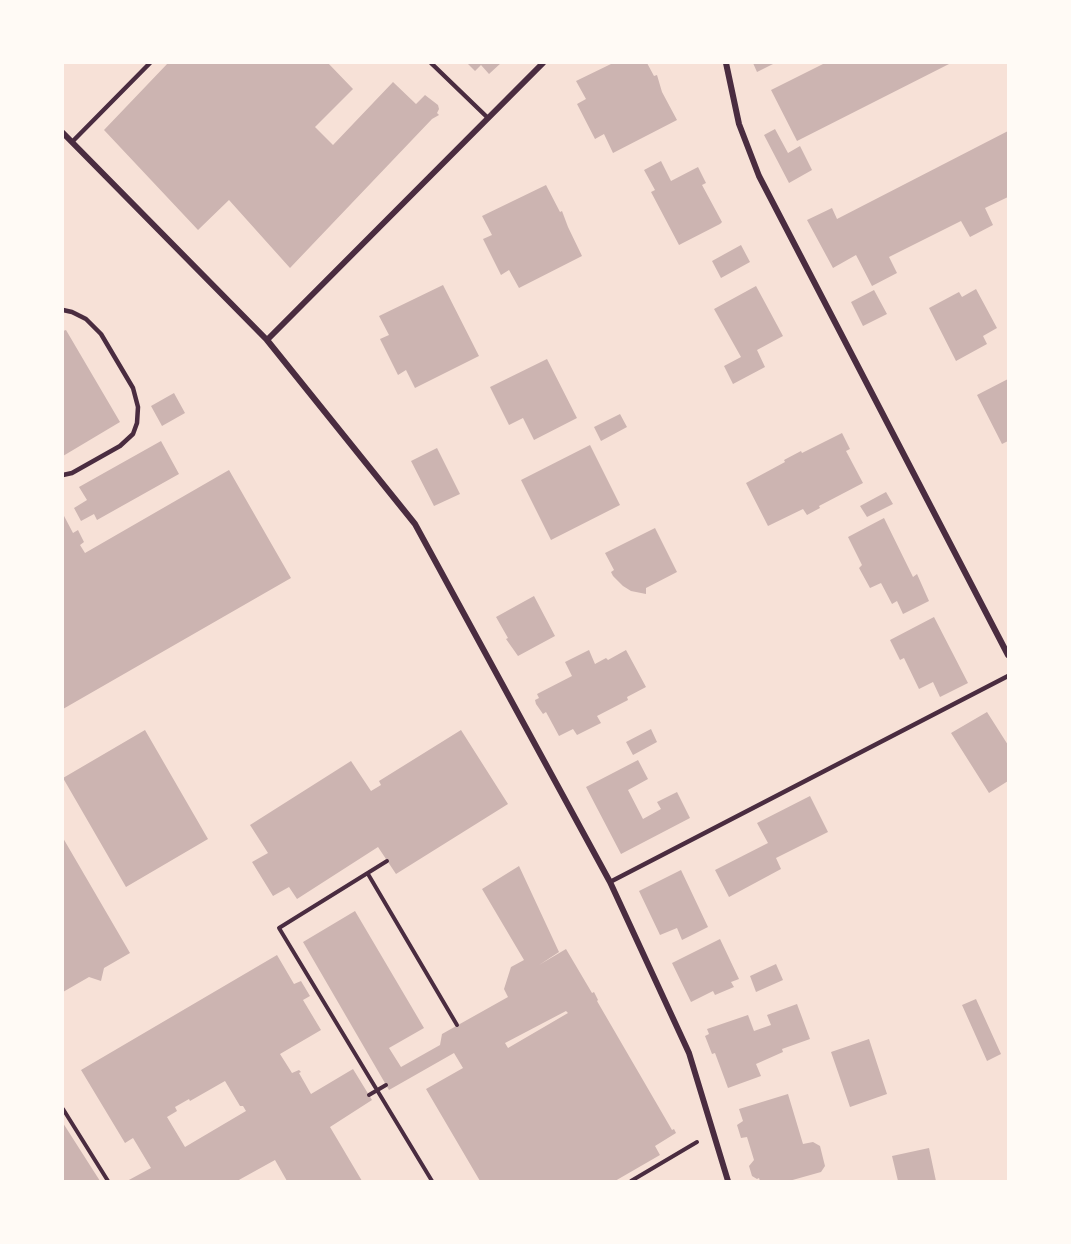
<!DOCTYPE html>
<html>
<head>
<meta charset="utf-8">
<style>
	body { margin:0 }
	#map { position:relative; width:1071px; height:1244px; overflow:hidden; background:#f7e1d7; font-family:Jost,sans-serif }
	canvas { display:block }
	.frame { position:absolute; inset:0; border:64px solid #fffaf5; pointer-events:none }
</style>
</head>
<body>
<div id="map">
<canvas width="1071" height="1244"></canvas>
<div class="frame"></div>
</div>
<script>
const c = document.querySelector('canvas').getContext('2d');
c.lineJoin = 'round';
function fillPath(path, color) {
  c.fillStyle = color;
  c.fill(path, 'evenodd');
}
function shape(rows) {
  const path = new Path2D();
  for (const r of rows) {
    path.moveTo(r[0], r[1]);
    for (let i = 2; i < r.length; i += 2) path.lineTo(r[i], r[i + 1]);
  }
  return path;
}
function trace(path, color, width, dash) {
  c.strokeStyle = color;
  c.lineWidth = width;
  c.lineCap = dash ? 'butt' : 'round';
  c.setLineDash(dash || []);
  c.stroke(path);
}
fillPath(shape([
	[168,63,328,63,353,89,315,127,333,145,393,82,416,104,425,95,438,105,439,109,437,113,439,115,432,119,290,268,229,200,198,230,104,130],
	[467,63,501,63,489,74,481,65,475,71],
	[613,63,647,63,654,76,657,75,662,92,677,120,613,153,604,134,595,139,577,104,586,99,576,81],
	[753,63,775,63,757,72],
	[825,63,951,63,797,141,771,90],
	[775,129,788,153,800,146,812,170,789,183,764,135],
	[1008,131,1008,197,985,208,993,225,970,237,961,221,889,257,897,273,872,286,856,255,833,268,807,220,832,208,837,219],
	[661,161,671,181,698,167,706,183,702,185,722,222,720,224,679,245,651,192,655,190,644,170],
	[546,185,560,212,562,211,568,227,582,256,519,288,509,270,501,275,483,239,492,235,482,216],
	[741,245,750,262,721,278,712,261],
	[443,285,479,356,415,388,406,370,398,375,380,339,389,335,379,316],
	[756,286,783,336,757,350,765,367,733,384,724,366,741,357,714,309],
	[976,289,997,328,983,336,987,344,956,361,929,308,959,292,962,297],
	[874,290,887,314,863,326,851,302],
	[66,330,120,422,63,456,63,331],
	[547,359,577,418,534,440,523,418,509,425,490,387],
	[1008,379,1008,441,1002,444,977,395],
	[174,393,185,413,162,426,151,406],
	[620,414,627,427,601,441,594,427],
	[842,433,850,449,846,451,863,483,819,506,820,508,807,515,803,509,768,526,746,483,785,462,784,460,801,451,802,453],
	[161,441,179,474,97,520,94,514,81,521,74,508,87,500,79,487],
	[590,445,620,505,551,540,521,480],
	[437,448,460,494,434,506,411,461],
	[229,470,291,578,63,709,63,514,73,533,78,530,84,542,80,545,85,553],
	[886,492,893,504,867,517,860,506],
	[884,518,913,577,917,574,929,601,903,614,897,601,892,604,881,583,870,588,859,568,862,565,848,537],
	[655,528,677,572,646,588,646,594,631,591,623,586,613,576,611,572,614,570,605,553],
	[534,596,555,636,518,656,506,639,508,638,496,617],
	[934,617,968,683,940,697,933,682,919,689,904,658,900,660,890,640],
	[589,650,595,664,606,658,608,660,626,650,646,687,627,697,628,700,597,716,601,723,577,735,573,729,559,736,546,712,543,714,536,704,535,700,539,698,537,694,572,676,565,662],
	[987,712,1008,745,1008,781,989,793,951,733],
	[651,729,657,742,633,755,626,742],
	[145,730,208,839,126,887,63,778],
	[461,730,508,804,396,874,378,847,297,899,289,887,273,896,252,862,268,853,250,825,351,761,371,791,381,785,379,781],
	[638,760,648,779,628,790,643,819,661,809,657,802,677,792,690,818,621,854,586,787],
	[810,796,828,832,776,858,781,869,729,897,715,870,768,843,757,823],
	[63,838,130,953,104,968,101,981,89,977,63,992],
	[519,866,559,952,539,965,566,949,592,993,594,992,598,1000,597,1001,672,1130,674,1129,676,1133,655,1146,660,1155,615,1181,480,1181,426,1089,463,1068,454,1053,389,1090,303,942,355,911,424,1028,389,1048,401,1067,440,1045,442,1034,508,997,504,989,511,967,524,960,482,889],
	[566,1011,568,1013,508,1048,505,1043],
	[681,870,708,927,682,940,677,928,660,935,639,891],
	[720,939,739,979,731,982,734,987,715,995,713,991,691,1002,672,963],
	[277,955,294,984,301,981,310,996,303,1000,321,1030,280,1054,292,1073,299,1070,301,1072,299,1073,311,1094,353,1069,372,1100,330,1127,362,1181,287,1181,275,1160,237,1181,127,1181,151,1168,133,1138,125,1143,81,1070],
	[225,1081,240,1106,243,1106,246,1111,185,1147,167,1117,177,1111,175,1107,189,1099,190,1101],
	[776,964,783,980,756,992,750,976],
	[976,999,1001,1054,987,1061,962,1005],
	[797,1004,810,1039,782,1049,783,1052,756,1064,761,1076,728,1088,715,1053,712,1054,705,1036,709,1034,707,1029,748,1015,754,1031,771,1025,767,1015],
	[869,1039,887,1094,850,1107,831,1052],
	[788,1094,803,1144,813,1142,820,1146,825,1166,821,1172,789,1181,760,1181,759,1178,757,1179,752,1176,749,1166,754,1160,747,1137,741,1138,737,1125,743,1121,739,1109],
	[63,1123,100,1181,63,1181],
	[929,1148,936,1181,898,1181,892,1156]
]), '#ccb4b1');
trace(shape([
	[387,861,279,928,432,1181],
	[368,874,457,1025],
	[369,1095,386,1085],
	[63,1109,108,1181],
	[631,1181,697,1142]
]), '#4a2c40', 4);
trace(shape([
	[431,63,488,118],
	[72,142,150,63],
	[63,310,72,312,86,319,101,334,133,388,138,407,137,423,133,434,120,446,72,473,63,475],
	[610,882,1008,676]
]), '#4a2c40', 4.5);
trace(shape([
	[726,63,739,124,759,176,1008,655],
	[63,133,267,340,415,524,610,882,689,1053,728,1181],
	[267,340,543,63]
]), '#4a2c40', 6);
</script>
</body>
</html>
